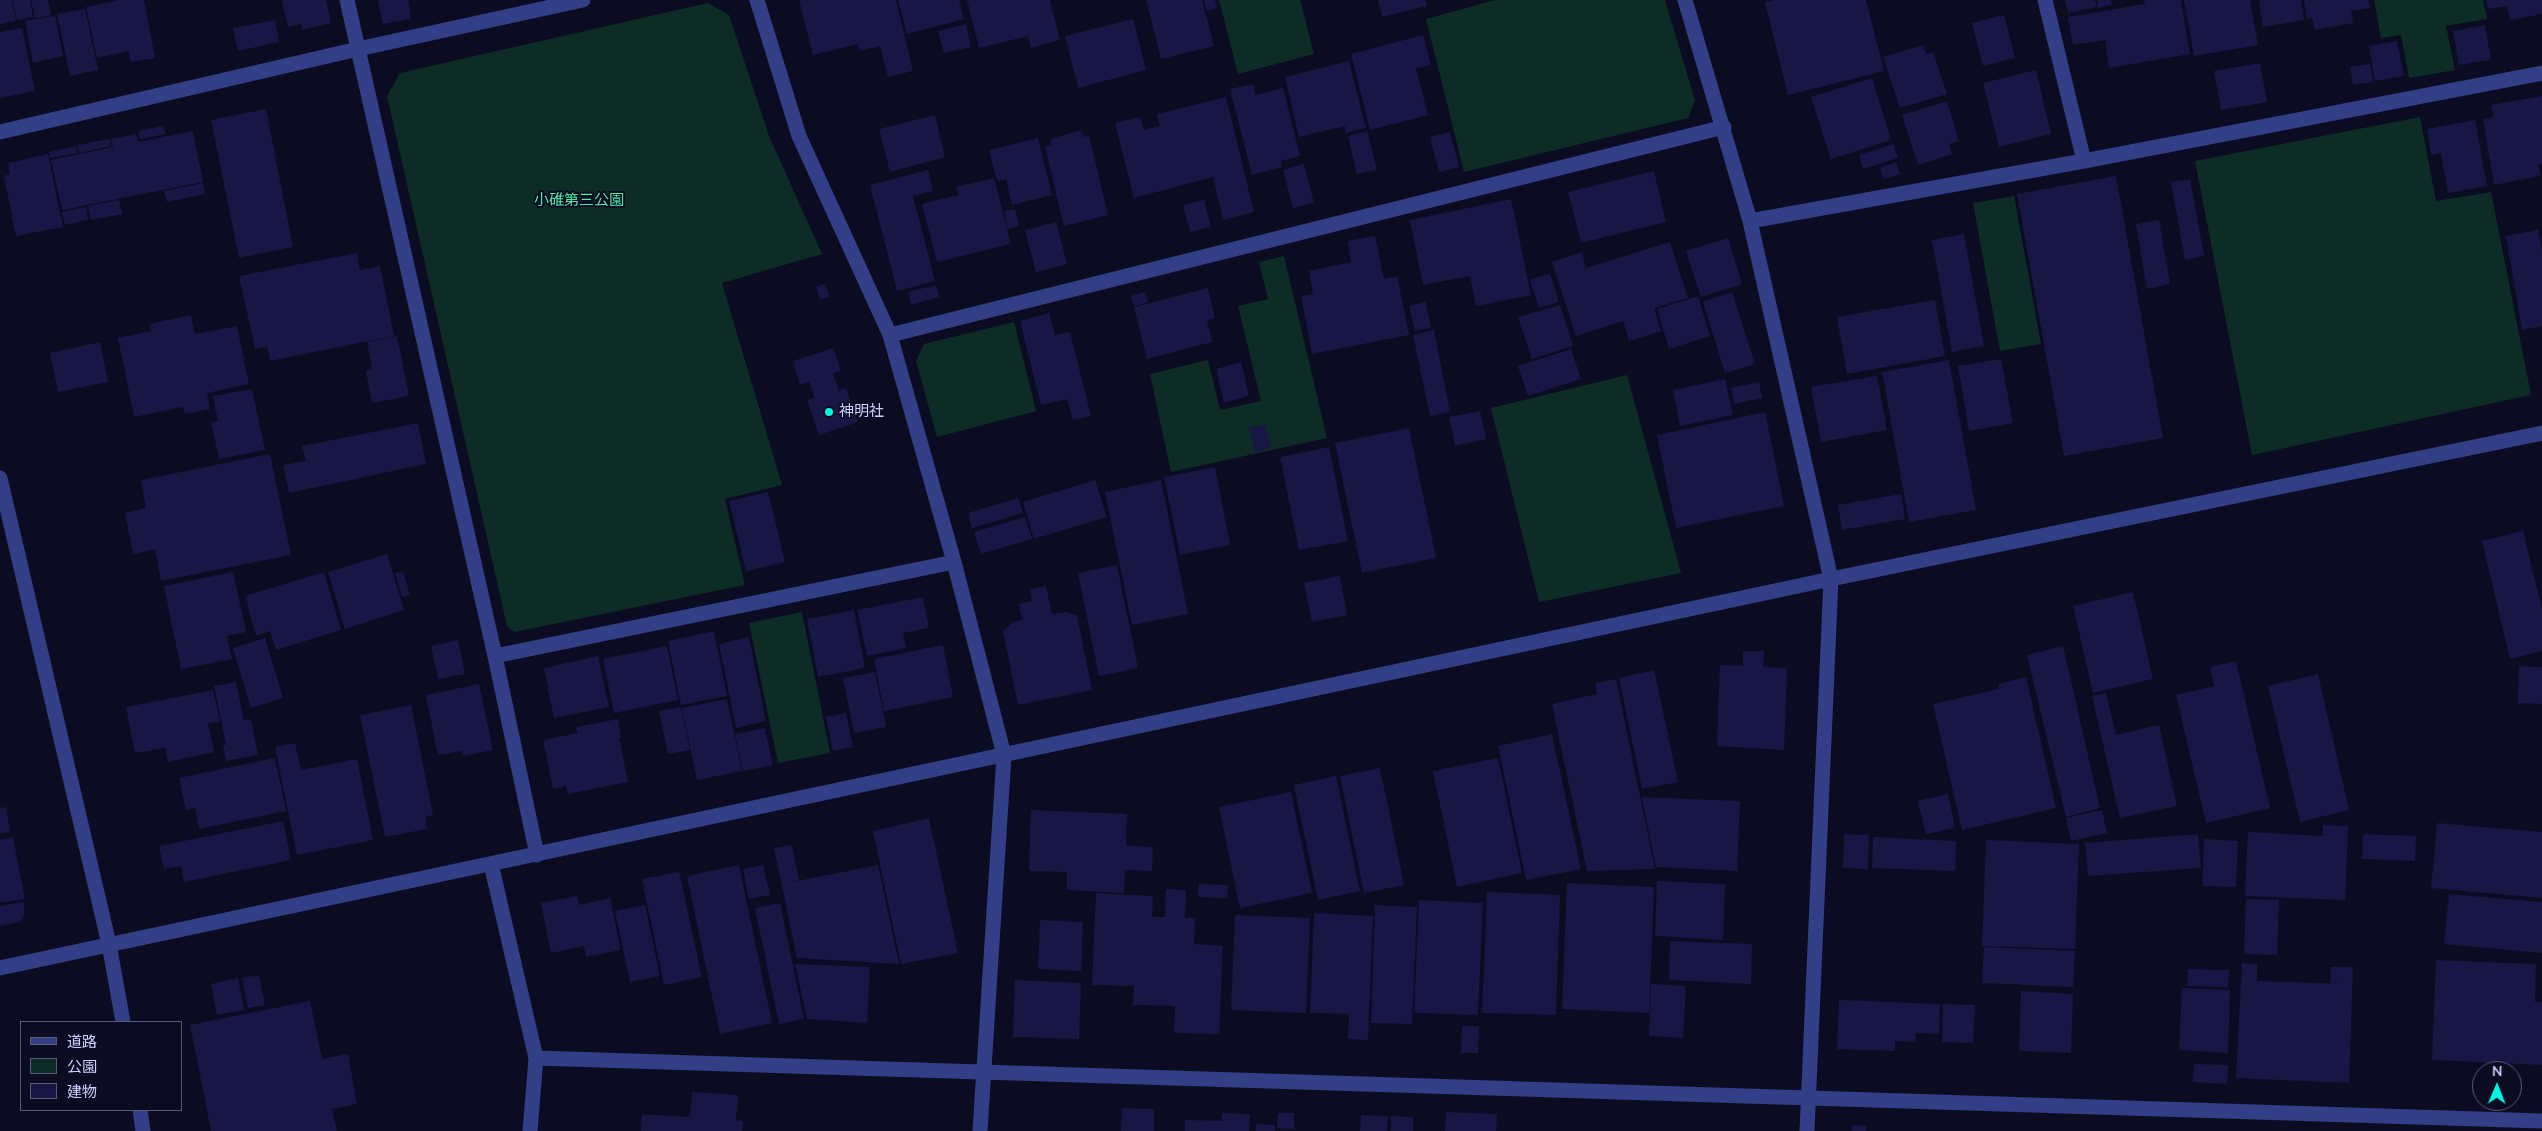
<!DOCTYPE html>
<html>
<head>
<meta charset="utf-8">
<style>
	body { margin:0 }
	#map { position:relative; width:2542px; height:1131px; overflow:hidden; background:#0b0c22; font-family:"Nunito Sans","Noto Sans JP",sans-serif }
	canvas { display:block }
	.legend { position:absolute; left:20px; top:1021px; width:162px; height:90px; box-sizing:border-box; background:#0b0c22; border:1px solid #585a7a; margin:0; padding:6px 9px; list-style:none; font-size:15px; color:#ccd0ff }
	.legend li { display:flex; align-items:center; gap:10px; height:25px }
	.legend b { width:25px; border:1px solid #585a7a }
	.north { position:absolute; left:2472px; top:1061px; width:50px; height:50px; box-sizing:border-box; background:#0b0c22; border:1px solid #585a7a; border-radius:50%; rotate:1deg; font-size:14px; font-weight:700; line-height:20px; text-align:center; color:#ccd0ff }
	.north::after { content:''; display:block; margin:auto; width:18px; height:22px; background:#00f7e3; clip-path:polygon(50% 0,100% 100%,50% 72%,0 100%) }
</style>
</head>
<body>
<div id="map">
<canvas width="2542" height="1131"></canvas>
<ul class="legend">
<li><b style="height:6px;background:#323e85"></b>道路</li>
<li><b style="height:14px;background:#0e2c26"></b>公園</li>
<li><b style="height:14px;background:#171644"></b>建物</li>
</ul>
<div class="north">N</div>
</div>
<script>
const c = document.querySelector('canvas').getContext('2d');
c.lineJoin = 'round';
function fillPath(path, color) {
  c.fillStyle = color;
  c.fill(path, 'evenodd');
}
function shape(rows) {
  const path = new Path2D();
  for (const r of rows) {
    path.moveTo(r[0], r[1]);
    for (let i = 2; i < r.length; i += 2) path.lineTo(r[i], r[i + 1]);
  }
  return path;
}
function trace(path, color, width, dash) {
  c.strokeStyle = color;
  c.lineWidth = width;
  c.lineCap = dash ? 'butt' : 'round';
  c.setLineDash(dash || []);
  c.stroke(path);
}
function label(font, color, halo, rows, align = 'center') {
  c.font = font + ' "Nunito Sans","Noto Sans JP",sans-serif';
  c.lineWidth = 4;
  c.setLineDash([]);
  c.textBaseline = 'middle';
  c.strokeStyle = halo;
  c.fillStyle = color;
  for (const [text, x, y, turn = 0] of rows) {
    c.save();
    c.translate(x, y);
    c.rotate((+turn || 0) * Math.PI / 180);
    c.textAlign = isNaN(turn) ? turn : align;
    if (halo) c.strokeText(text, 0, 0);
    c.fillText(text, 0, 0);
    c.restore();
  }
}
fillPath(shape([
	[1219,0,1300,0,1314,54,1238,74],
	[1495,0,1665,0,1695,100,1688,118,1464,172,1426,19],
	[2374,0,2483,0,2487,19,2446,26,2455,70,2409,78,2401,35,2381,38],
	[708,3,729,15,769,136,822,254,722,283,782,485,725,499,745,585,514,632,507,626,387,96,400,73],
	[2420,117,2436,201,2491,192,2531,395,2252,455,2195,161],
	[2014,196,2041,344,2000,351,1973,203],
	[1284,256,1327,438,1171,472,1150,374,1208,360,1220,410,1261,401,1238,306,1268,299,1259,262],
	[1014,322,1036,411,937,437,916,361,924,344],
	[1627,375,1681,573,1539,602,1491,408],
	[802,612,830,753,778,763,749,623]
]), '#0e2c26');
fillPath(shape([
	[0,0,12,0,16,21,0,24],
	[13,0,30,0,33,17,17,20],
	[31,0,48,0,51,15,35,18],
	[119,0,144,0,155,58,131,62,129,51,97,58,86,7],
	[282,0,326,0,331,23,302,30,301,24,288,27],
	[378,0,408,0,411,19,383,24],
	[799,0,896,0,913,71,888,77,880,46,860,51,858,44,813,55],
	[898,0,959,0,964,19,907,34],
	[967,0,1050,0,1060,40,1031,48,1028,36,979,48],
	[1146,0,1202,0,1214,46,1161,59],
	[1204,0,1215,0,1217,8,1207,11],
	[1378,0,1425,0,1427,6,1382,17],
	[1773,0,1866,0,1884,71,1788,95,1765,2],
	[2065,0,2095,0,2097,7,2068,13],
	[2097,0,2111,0,2112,5,2098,8],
	[2144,0,2181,0,2190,54,2109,68,2105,40,2073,45,2068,17,2145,4],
	[2184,0,2250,0,2258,45,2194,56],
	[2259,0,2301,0,2304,20,2263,27],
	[2304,0,2368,0,2370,8,2351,11,2353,23,2315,30,2312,18,2307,19],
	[2486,0,2542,0,2542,14,2510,20,2507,6,2488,9],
	[85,9,98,70,70,76,57,14],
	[2004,15,2015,58,1983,66,1972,23],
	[55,16,63,56,33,63,25,21],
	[1133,19,1146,70,1078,88,1065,36],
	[275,20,279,42,238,51,233,28],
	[966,24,971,47,944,53,938,31],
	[2485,25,2491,60,2459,65,2453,31],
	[22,28,35,91,0,98,0,32],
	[1423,35,1431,65,1416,68,1428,115,1370,130,1351,54],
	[2397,41,2404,76,2375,81,2369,46],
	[1923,45,1926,54,1933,52,1947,94,1900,108,1883,57],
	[1349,61,1366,128,1346,133,1345,126,1299,137,1285,77],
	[2260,63,2267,102,2221,110,2214,71],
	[2370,64,2373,82,2353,85,2350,67],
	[2036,70,2051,134,1999,147,1983,83],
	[1872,78,1891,140,1831,159,1811,97],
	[1253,84,1255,95,1283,88,1300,156,1281,161,1282,167,1252,175,1230,89],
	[2542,96,2542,164,2538,165,2540,176,2494,185,2483,119,2494,117,2491,105],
	[1226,97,1254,212,1223,220,1213,177,1134,198,1115,123,1140,117,1144,130,1160,126,1157,114],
	[1947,101,1959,141,1949,144,1952,154,1918,165,1902,115],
	[266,109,293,247,239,258,211,120],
	[935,115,945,157,890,172,879,129],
	[2475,120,2487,186,2448,193,2441,153,2431,155,2427,129],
	[163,126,166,134,140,139,138,131],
	[1081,130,1084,137,1089,136,1108,215,1064,226,1045,147,1052,145,1050,139],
	[193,131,203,182,62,210,51,160,113,147,111,139,136,134,138,142],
	[1367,131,1377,170,1357,174,1348,136],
	[1450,132,1459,167,1439,172,1430,137],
	[1038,138,1052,195,1012,205,1006,179,997,181,989,150],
	[110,139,111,146,79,153,77,145],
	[1893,144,1898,158,1863,169,1859,155],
	[76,146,77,153,50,158,49,152],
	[48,154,63,227,16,236,4,176,10,174,8,163],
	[1896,162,1900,174,1884,179,1880,168],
	[1304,164,1314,203,1293,208,1283,170],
	[928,170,933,191,913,196,935,281,897,291,870,185],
	[1654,171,1666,222,1581,243,1568,192],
	[2116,176,2163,438,2064,456,2017,194],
	[994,178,1011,244,937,262,922,204,958,195,956,187],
	[2190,179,2204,256,2185,260,2171,182],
	[203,183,205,194,167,202,164,191],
	[1511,199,1531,295,1476,306,1470,276,1423,285,1410,220],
	[119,200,122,214,91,220,88,206],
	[1204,200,1211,227,1190,232,1183,205],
	[86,207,88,220,65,225,62,212],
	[1015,209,1019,226,1008,229,1004,211],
	[2159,220,2170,284,2147,289,2136,224],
	[1056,222,1067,264,1036,272,1025,230],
	[2538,230,2542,250,2542,326,2522,330,2506,236],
	[1964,234,1984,346,1952,352,1932,240],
	[1375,236,1384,279,1397,276,1409,335,1312,354,1301,296,1313,294,1309,271,1351,262,1348,241],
	[1728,238,1742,284,1701,297,1686,251],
	[1670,242,1688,298,1654,308,1661,331,1629,341,1623,321,1576,336,1552,262,1582,252,1586,268],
	[357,253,360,270,380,266,394,336,270,361,267,347,255,349,239,276],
	[1550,273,1559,302,1539,308,1530,280],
	[825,284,830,297,820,300,816,287],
	[936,285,939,297,911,305,908,292],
	[1208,288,1215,318,1207,321,1212,342,1147,359,1134,307],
	[1145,292,1148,302,1134,306,1131,296],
	[1732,292,1755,364,1725,373,1703,302],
	[1698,296,1710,336,1669,349,1657,309],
	[1935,300,1945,356,1847,374,1837,317],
	[1426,302,1431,328,1415,331,1409,306],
	[1560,305,1573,346,1532,359,1518,317],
	[1049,313,1055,335,1070,332,1091,416,1073,420,1067,399,1041,405,1020,321],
	[191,315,195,334,237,326,249,384,207,393,210,409,185,414,183,407,134,417,118,338,151,331,149,324],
	[1434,330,1450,412,1430,416,1413,335],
	[397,336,409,396,372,403,366,371,372,369,367,342],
	[100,342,108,382,58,392,50,353],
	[833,348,841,371,833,374,839,390,846,388,858,422,819,435,807,400,815,398,809,382,800,385,793,361],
	[1571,349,1581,379,1528,396,1518,366],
	[2001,359,2013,423,1969,431,1958,366],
	[1949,360,1976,510,1909,522,1882,372],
	[1241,362,1249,396,1224,403,1216,369],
	[1877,376,1887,430,1821,442,1811,387],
	[1725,379,1733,415,1680,426,1673,390],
	[1759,382,1762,398,1734,404,1731,388],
	[252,389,265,450,219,459,211,422,218,421,213,396],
	[1480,411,1486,439,1455,446,1449,417],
	[1765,412,1784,506,1676,528,1657,435],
	[418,423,426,464,289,493,283,465,306,461,302,446],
	[1265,424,1271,448,1255,452,1249,428],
	[1409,428,1436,558,1362,573,1335,443],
	[1329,447,1348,541,1299,550,1280,457],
	[270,454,291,555,161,581,155,549,133,554,125,513,146,508,141,480],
	[1215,467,1230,545,1180,555,1164,477],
	[1095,480,1107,517,1034,539,1023,502],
	[1161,480,1188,614,1132,625,1105,492],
	[768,492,785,562,746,571,729,501],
	[1901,494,1905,519,1842,530,1838,505],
	[1018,498,1023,513,972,528,968,513],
	[1025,517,1032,539,981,554,974,532],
	[2523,531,2542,609,2542,651,2510,659,2482,541],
	[387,554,404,610,345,629,328,572],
	[1117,565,1138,668,1099,676,1078,573],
	[233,572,246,632,227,636,232,659,181,669,164,586],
	[324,572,341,630,276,650,270,631,256,636,245,596],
	[403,572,410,595,402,597,395,573],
	[1340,576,1347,615,1312,622,1304,583],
	[1046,586,1052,614,1067,612,1077,616,1092,690,1018,705,1003,631,1013,622,1022,620,1019,604,1032,601,1030,589],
	[2133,592,2153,679,2093,693,2073,606],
	[923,597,929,628,903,633,906,648,867,656,857,610],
	[854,610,865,668,818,677,807,619],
	[714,631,727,696,681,705,668,641],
	[749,637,766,721,736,728,719,644],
	[265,638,283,698,251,708,233,648],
	[458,640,465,674,438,679,431,646],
	[943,645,953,697,884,711,874,659],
	[667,646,678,700,614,713,603,659],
	[2063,646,2100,808,2066,817,2027,655],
	[1743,651,1764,651,1763,667,1787,668,1784,750,1717,746,1720,665,1743,666],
	[598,656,609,707,554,718,544,668],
	[2236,661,2270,808,2206,823,2176,695,2214,686,2210,667],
	[2519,666,2542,667,2542,704,2518,703],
	[1654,670,1678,782,1642,789,1619,678],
	[875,672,886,727,854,733,843,678],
	[2318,674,2349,810,2300,822,2268,686],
	[2026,677,2056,808,1962,830,1933,704,1999,689,1998,684],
	[1616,679,1655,869,1587,871,1552,704,1597,694,1595,683],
	[236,682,244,720,251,719,258,755,226,761,223,745,226,745,214,686],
	[479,684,493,750,463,756,462,751,438,755,426,695],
	[213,690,220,722,208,723,214,752,168,762,165,748,135,753,126,707],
	[2106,693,2116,735,2159,725,2177,806,2120,818,2092,696],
	[727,699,742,771,697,780,682,708],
	[411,705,433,815,425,817,427,829,385,837,360,715],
	[681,707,690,750,668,754,659,711],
	[846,713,853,747,833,751,826,717],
	[618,719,621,738,619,738,628,782,568,794,566,786,553,789,543,740,578,733,576,727],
	[765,728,773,765,743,771,735,734],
	[1552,734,1581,869,1526,880,1498,746],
	[295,743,301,770,357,759,373,840,297,855,275,747],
	[275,758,286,811,199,829,195,808,186,810,179,778],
	[1498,758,1522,873,1457,887,1433,771],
	[1380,768,1404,885,1364,893,1340,776],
	[1336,776,1360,891,1318,900,1294,785],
	[1291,792,1312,893,1240,908,1219,807],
	[1948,794,1955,828,1926,834,1918,801],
	[1642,797,1740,801,1737,871,1656,867],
	[6,807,10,832,0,833,0,808],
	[1031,810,1127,814,1126,846,1153,847,1152,871,1125,870,1124,893,1067,890,1067,872,1029,871],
	[2102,810,2107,833,2071,841,2066,818],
	[929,818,958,953,901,964,873,831],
	[283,821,291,860,184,882,181,866,164,869,159,846],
	[2437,823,2542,832,2542,898,2431,888],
	[2323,825,2348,826,2345,900,2245,896,2248,832,2323,836],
	[1844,834,1869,835,1868,869,1843,868],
	[2198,834,2201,868,2088,876,2085,843],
	[2363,834,2416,836,2415,861,2362,859],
	[13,837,25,899,0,903,0,840],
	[1873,837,1956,841,1955,871,1872,868],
	[2204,839,2238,841,2236,887,2202,886],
	[1986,840,2079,844,2075,949,1982,946],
	[792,845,799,880,787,883,878,865,899,964,797,958,774,848],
	[739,865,772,1023,720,1034,687,876],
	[763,865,770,895,749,899,743,869],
	[679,872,702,977,664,985,642,879],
	[1657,881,1725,884,1723,940,1655,936],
	[1567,883,1654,887,1649,1013,1562,1009],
	[1199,884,1228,885,1227,898,1198,897],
	[1166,889,1186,890,1185,918,1195,918,1194,944,1223,946,1219,1034,1174,1033,1175,1006,1133,1005,1134,986,1092,985,1096,893,1153,896,1152,917,1165,917],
	[1487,892,1560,895,1556,1015,1482,1013],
	[2449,894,2542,902,2542,953,2444,944],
	[577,896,579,905,610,898,621,950,586,957,584,946,551,953,541,903],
	[2246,899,2279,900,2277,955,2244,954],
	[1419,900,1483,903,1478,1015,1414,1013],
	[23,902,25,912,20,922,0,926,0,906],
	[780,903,804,1019,779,1024,755,908],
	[645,905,660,976,630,982,615,911],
	[1375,905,1417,907,1412,1024,1371,1023],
	[1314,913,1373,916,1368,1040,1348,1039,1349,1014,1310,1013],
	[1235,915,1310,918,1306,1013,1231,1010],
	[1040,920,1083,922,1081,971,1038,969],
	[1670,941,1752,944,1751,984,1669,980],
	[1984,947,2075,951,2073,987,1982,983],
	[2436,960,2536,964,2535,1002,2542,1002,2542,1065,2432,1060],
	[2242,963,2257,964,2257,981,2346,984,2330,983,2331,967,2353,967,2349,1083,2236,1078],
	[795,964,870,967,867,1023,807,1019],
	[2188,969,2229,970,2228,987,2187,986],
	[259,975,265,1005,248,1008,242,978],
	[238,978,244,1010,217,1015,211,984],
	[1015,980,1081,983,1079,1039,1013,1037],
	[1651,984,1686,986,1683,1038,1649,1036],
	[2182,988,2230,990,2228,1053,2179,1050],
	[2021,991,2073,994,2071,1053,2019,1051],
	[1839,1000,1940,1004,1939,1034,1916,1033,1915,1042,1895,1041,1895,1051,1837,1049],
	[310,1001,322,1059,348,1054,357,1104,332,1109,337,1131,211,1131,190,1025],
	[1943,1004,1975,1005,1973,1043,1942,1042],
	[1462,1026,1479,1026,1478,1053,1461,1053],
	[2194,1064,2228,1065,2227,1084,2193,1082],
	[692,1092,738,1095,736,1120,743,1121,742,1131,641,1131,642,1114,690,1117],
	[1122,1108,1154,1109,1154,1131,1121,1131],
	[1446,1112,1497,1114,1496,1131,1445,1131],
	[1222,1113,1250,1114,1249,1131,1185,1131,1185,1120,1222,1121],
	[1278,1113,1294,1113,1294,1129,1277,1128],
	[1361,1115,1388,1116,1387,1131,1360,1131],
	[1391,1116,1413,1117,1413,1131,1391,1131],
	[1256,1124,1275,1125,1275,1131,1256,1131],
	[1852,1125,1866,1126,1866,1131,1852,1131]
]), '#171644');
trace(shape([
	[347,0,495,656,537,855],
	[757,0,799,136,890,335,954,562,1004,755,980,1131],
	[1685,0,1750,221,1831,579,1807,1131],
	[2045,0,2084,161],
	[0,132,358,49,583,0],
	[1750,221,2084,161,2542,73],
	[890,335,1724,127],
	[0,478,109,944,123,1022],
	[495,656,954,562],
	[491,864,536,1058,530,1131],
	[0,968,1831,579,2542,433],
	[536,1058,2542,1121],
	[140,1110,143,1131]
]), '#323e85', 15);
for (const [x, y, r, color] of [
	[829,412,5,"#00f7e3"]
]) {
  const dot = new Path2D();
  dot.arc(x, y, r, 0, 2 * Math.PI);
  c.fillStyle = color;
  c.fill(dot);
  trace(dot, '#0b0c22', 2);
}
label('15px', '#4fe9a6', '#0b0c22', [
	["小碓第三公園",579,201]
]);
label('15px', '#ccd0ff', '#0b0c22', [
	["神明社",839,412]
], 'left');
</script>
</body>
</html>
